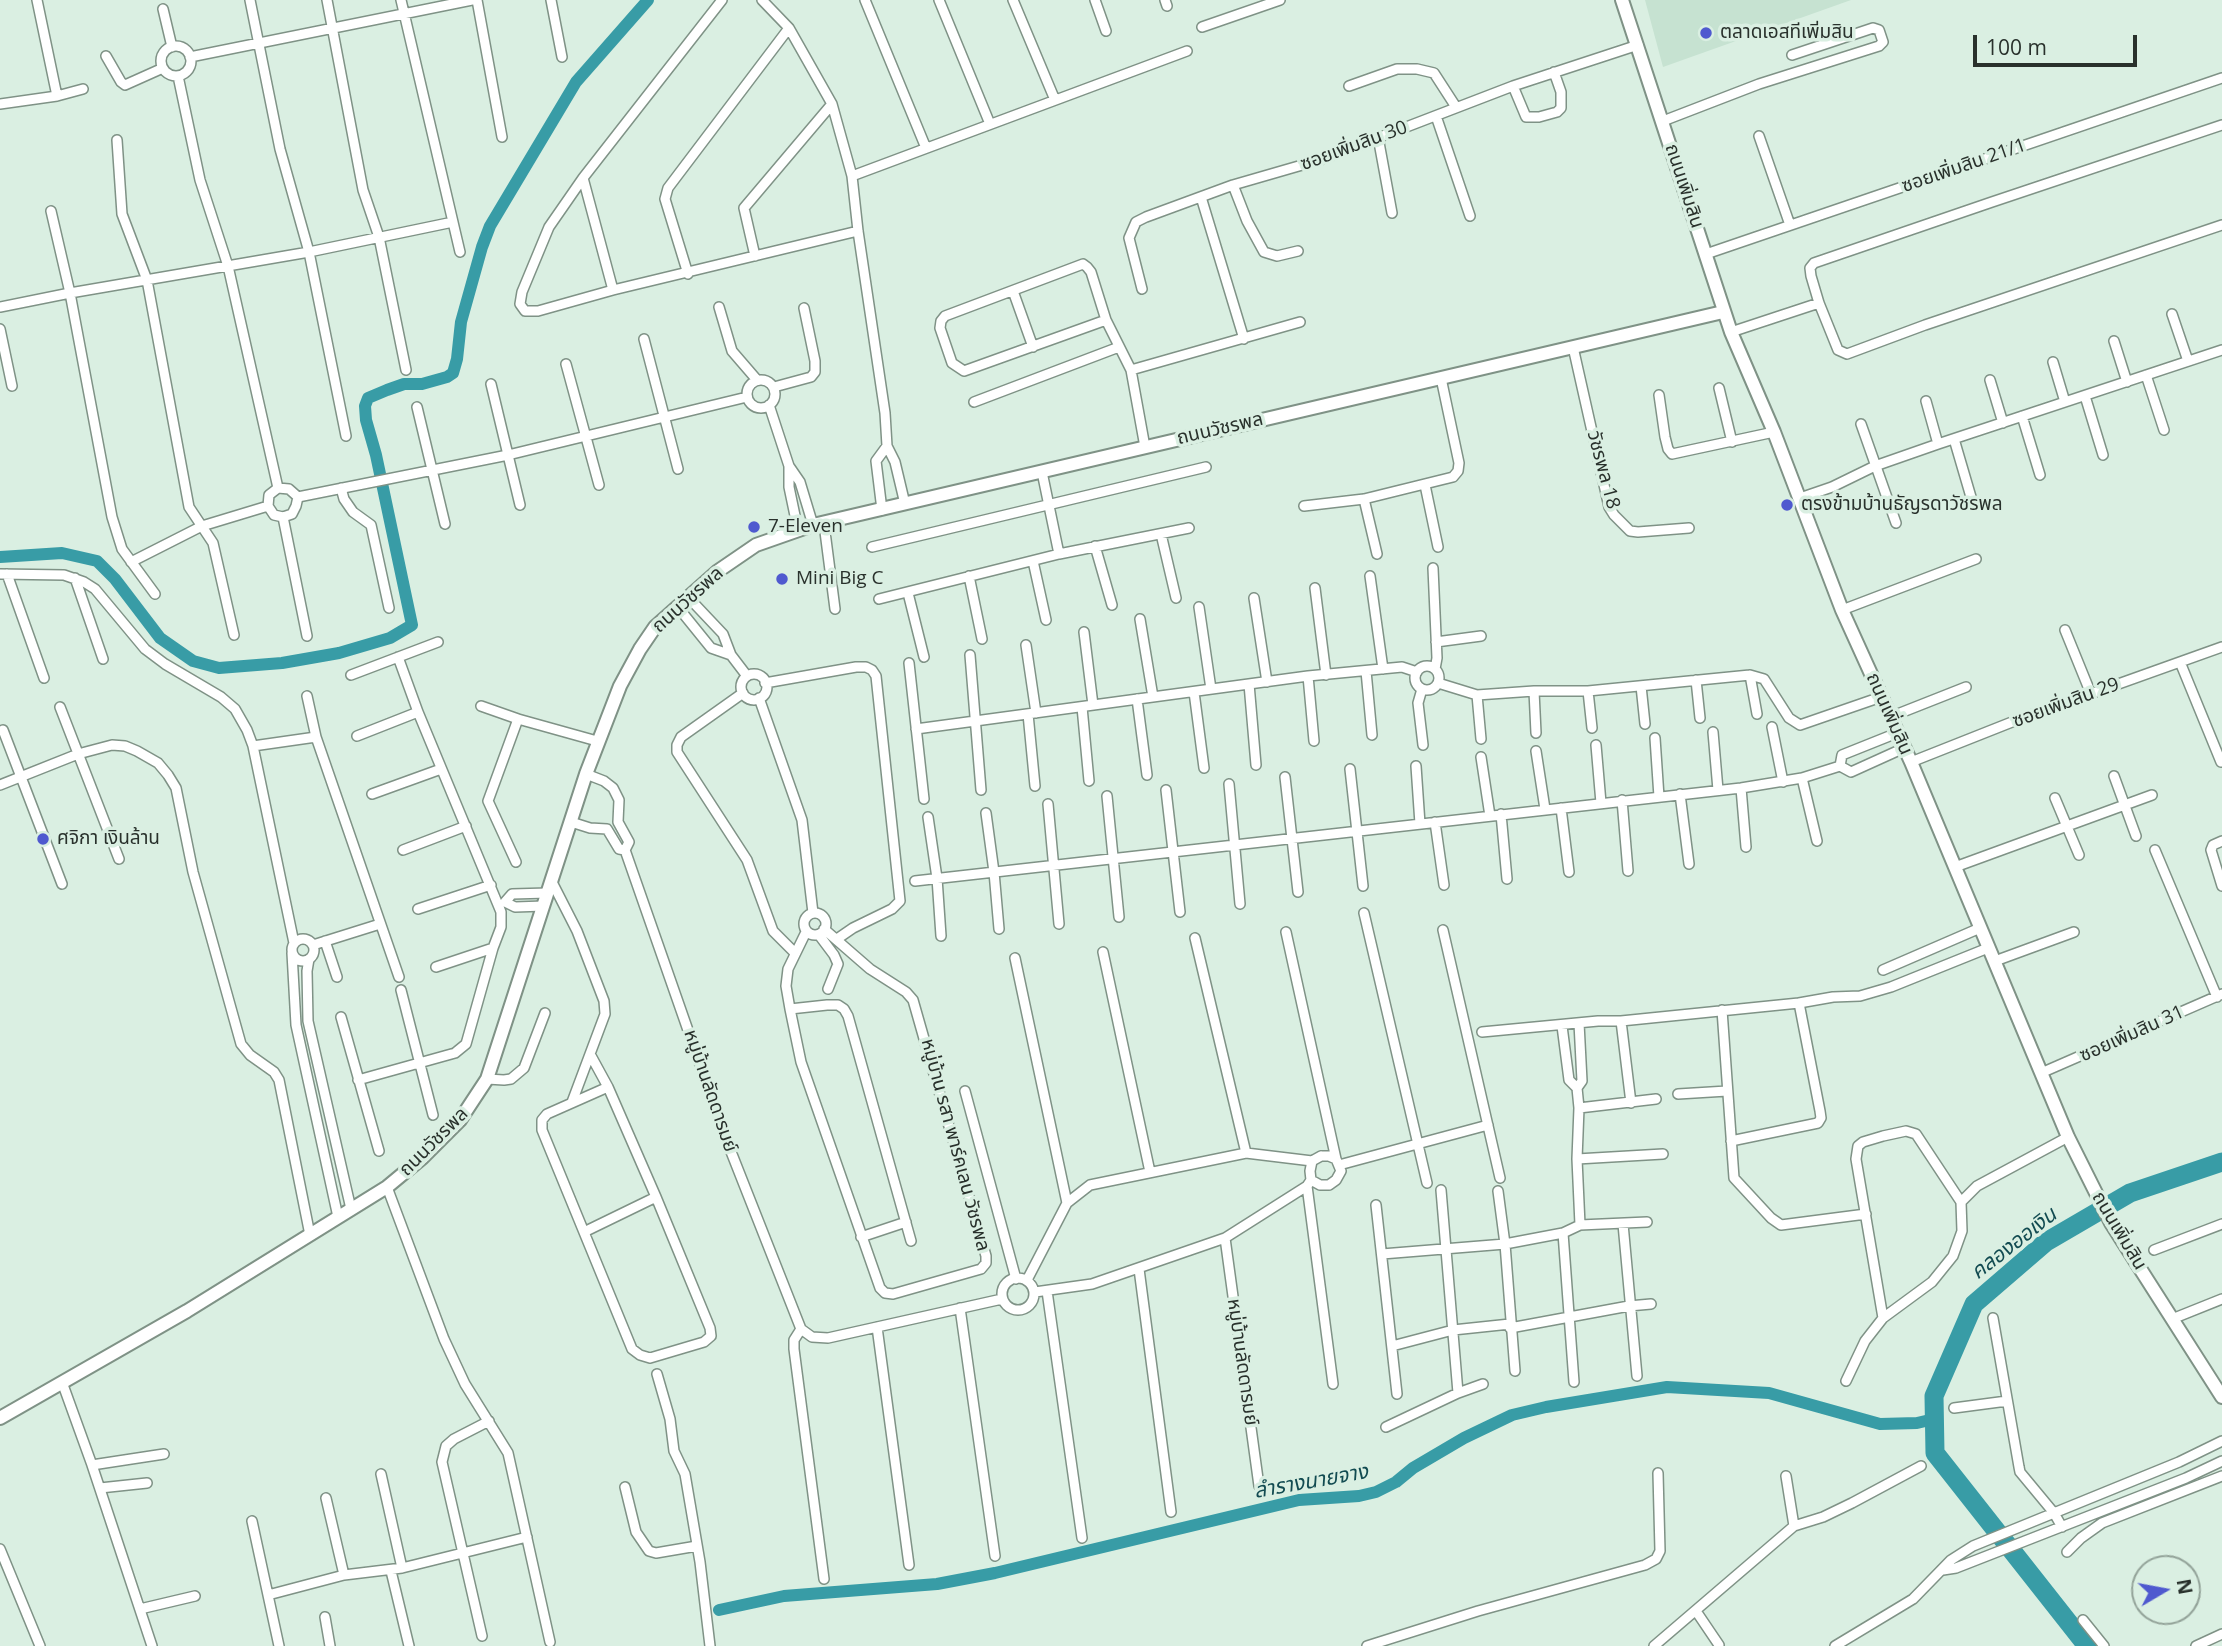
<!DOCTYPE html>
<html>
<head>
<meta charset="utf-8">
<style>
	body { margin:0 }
	#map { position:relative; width:2222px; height:1646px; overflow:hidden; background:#daefe2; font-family:"Open Sans",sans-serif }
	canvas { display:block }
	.north { position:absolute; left:2131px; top:1555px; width:70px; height:70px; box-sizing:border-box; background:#daefe2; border:2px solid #93a399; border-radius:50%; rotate:80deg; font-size:19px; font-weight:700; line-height:28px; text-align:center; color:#29312c }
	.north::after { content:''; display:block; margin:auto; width:24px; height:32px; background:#4f59cf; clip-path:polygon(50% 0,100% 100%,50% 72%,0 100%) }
	.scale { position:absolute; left:1973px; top:35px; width:164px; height:32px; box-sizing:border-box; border:4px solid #29312c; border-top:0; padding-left:9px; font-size:21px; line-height:24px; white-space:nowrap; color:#29312c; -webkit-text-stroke:5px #daefe2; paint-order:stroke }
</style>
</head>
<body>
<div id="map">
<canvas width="2222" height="1646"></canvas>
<div class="north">N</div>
<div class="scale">100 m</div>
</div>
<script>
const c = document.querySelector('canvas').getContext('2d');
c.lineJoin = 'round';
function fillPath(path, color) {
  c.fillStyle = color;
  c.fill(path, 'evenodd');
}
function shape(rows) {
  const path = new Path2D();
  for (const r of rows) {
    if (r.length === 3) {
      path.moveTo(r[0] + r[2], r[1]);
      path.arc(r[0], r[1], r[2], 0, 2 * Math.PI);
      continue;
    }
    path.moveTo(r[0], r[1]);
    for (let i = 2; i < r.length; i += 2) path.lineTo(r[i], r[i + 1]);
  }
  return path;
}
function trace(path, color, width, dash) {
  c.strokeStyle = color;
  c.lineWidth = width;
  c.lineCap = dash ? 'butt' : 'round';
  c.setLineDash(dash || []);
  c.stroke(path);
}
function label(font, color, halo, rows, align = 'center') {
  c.font = font + ' "Open Sans","Noto Sans Thai",sans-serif';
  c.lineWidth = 7;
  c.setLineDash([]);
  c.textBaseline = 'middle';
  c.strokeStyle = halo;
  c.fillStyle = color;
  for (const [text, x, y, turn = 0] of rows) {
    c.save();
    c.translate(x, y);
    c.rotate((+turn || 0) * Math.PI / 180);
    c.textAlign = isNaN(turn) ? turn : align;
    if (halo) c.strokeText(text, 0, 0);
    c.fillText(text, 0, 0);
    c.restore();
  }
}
fillPath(shape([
	[1645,0,1851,0,1663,67]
]), '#c6e2d1');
trace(shape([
	[0,557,62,553,97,561,115,579,160,638,193,661,219,668,282,663,339,653,390,638,412,625,376,455,366,420,365,406,368,398,387,390,404,384,422,384,447,377,453,373,457,359,461,322,482,247,490,226,576,82,648,0],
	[719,1610,784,1596,937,1584,995,1573,1299,1500,1359,1496,1376,1492,1396,1482,1413,1468,1464,1438,1512,1415,1546,1407,1667,1387,1769,1393,1880,1424,1917,1423,1934,1419]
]), '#389ca6', 12);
trace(shape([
	[2087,1646,1935,1453,1934,1396,1974,1304,2046,1242,2130,1193,2222,1162]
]), '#389ca6', 19);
const minor = shape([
	[37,0,57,96],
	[250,0,280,149,309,252,346,436],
	[327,0,363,190,379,237,406,370],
	[401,0,460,252],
	[477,0,502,137],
	[551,0,562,57],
	[722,0,583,178,549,227,522,292,520,304,525,311,538,311,613,290,858,231],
	[762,0,789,28,832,104,852,176,858,231,885,413,887,446,895,462,905,504],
	[865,0,926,148],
	[939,0,990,124],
	[1013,0,1055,100],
	[1095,0,1106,31],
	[1165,0,1167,6],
	[163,9,172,47],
	[1202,27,1280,0],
	[176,61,15],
	[106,56,121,82,125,85,163,68],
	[190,57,472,0],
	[178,76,200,180,228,266,278,488],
	[1349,86,1397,69,1417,69,1434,73,1456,107],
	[1513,86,1526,117,1539,117,1557,112,1561,108,1561,92,1554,72],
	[0,104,57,96,83,89],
	[1436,116,1470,216],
	[1663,121,1759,84,1879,46,1883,42,1879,30,1873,28,1792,55],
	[2222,125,1992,202,1814,263,1810,268,1811,276,1819,303,1838,350,1847,354,1925,325,2222,225],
	[1759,136,1790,225],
	[1378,137,1392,213],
	[117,140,122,214,147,280,189,507,213,543,234,635],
	[852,176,1187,51],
	[583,178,613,290],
	[1233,185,1247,221,1264,252,1277,256,1298,251],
	[1201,197,1244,339],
	[51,211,70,293,112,517,122,549,155,594],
	[1706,254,2222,78],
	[755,256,744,208,832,104],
	[688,274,665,199,668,188,789,28],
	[1142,289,1129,238,1136,222,1146,217,1233,185,1323,159,1513,86,1638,45],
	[1013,291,1033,347],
	[0,307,70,293,309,252,453,222],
	[719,307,732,351,757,380],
	[2172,314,2188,361],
	[1106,320,964,371,952,363,940,328,941,321,945,316,1083,264,1087,267,1091,272,1106,320,1131,370,1145,447],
	[0,329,12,386],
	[1731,332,1819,303],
	[644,339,678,469],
	[2114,341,2127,382],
	[1573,347,1609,507,1614,515,1630,531,1638,532,1689,528],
	[2053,362,2065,402],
	[566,364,599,485],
	[1131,370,1300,322],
	[2146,375,2164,430],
	[1990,380,2003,423],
	[761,394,14],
	[491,384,520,505],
	[774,387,811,377,815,372,815,361,804,308],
	[1719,388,1732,442],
	[1659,395,1665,437,1668,449,1672,454,1774,432],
	[2085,396,2103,455],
	[1926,401,1938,444],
	[974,402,1119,347],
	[769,405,789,466,800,482,813,525],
	[417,407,445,524],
	[2022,416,2040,475],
	[1861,424,1896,523],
	[1954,439,1971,497],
	[789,466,789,487,798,530],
	[1042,472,1059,554],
	[1425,485,1438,547],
	[278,488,289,489,298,497,296,506,292,514,283,517,274,515,268,506,269,495,278,488],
	[341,488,344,499,353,512,371,525,389,608],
	[298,497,508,455,747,397],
	[1800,498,1832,487,1875,466,1938,444,2222,350],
	[1364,499,1377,554],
	[1304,506,1364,499,1453,477,1458,471,1459,463,1441,378],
	[882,510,876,461,887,446],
	[283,517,307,636],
	[824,524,835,609],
	[1161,534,1176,598],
	[1095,546,1112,605],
	[872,547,1206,467],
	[1033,561,1046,620],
	[131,562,202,526,268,506],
	[1433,568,1437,658,1435,669],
	[0,574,64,575,84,582,95,589,145,649,165,664,221,697,235,709,247,730,253,746,294,943],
	[7,574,44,678],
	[969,576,982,639],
	[1370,576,1383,669],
	[75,578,103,659],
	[1315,588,1326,675],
	[908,593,924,657],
	[688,597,723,634,731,655,747,676],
	[1254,598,1267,682],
	[879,599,1059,554,1189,528],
	[677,606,711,648,731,655],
	[1199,607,1211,689],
	[1842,610,1976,559],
	[1140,619,1153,697],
	[2065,630,2091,694],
	[1084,632,1093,705],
	[1436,642,1481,636],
	[1026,645,1036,713],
	[970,655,981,790],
	[2180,662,2221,762],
	[909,663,924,799],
	[1427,678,12],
	[1366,671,1372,735],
	[754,687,13],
	[351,675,438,642],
	[1750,675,1757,714],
	[1308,676,1314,741],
	[1696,680,1700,718],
	[765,683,856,667,866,667,872,670,876,676,900,901,892,909,853,928,837,939],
	[1438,683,1477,695,1534,691,1588,691,1750,675,1764,679,1789,718,1800,725,1881,697],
	[1249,684,1256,765],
	[1641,686,1645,724],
	[1422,689,1418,703,1423,745],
	[1534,691,1536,733],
	[1588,691,1592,728],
	[1194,692,1204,768],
	[743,693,681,737,677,745,677,752,747,860,773,931,795,953],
	[1477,695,1481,739],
	[307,696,316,737,399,977],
	[759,698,802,820,813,913],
	[1137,699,1147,775],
	[481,706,518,719,597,741],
	[60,707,119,859],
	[1082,707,1089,781],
	[1028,714,1035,786],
	[1890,717,1966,687],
	[1772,727,1783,782],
	[916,729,1308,676,1402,667,1417,672],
	[3,730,62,884],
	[1713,732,1718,790],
	[357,736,418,712],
	[1655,738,1659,797],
	[1596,745,1601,803],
	[253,746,316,737],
	[1536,751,1545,809],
	[1481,757,1490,816],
	[1911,762,2012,722,2222,647],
	[1416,766,1420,824],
	[1840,766,1842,755,1897,733],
	[1350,769,1363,886],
	[586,774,604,781,613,788,619,800,618,822,629,842,625,850,726,1139,801,1329,812,1337,828,1338,1002,1299],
	[2114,776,2136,836],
	[1285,777,1298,892],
	[1802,778,1817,841],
	[1229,784,1240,904],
	[0,785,78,754,112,745,125,746,137,751,158,763,168,775,176,788,193,872,241,1044,250,1055,274,1072,279,1080,310,1235],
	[1741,788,1746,847],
	[1166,790,1180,912],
	[372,794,441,769],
	[1680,794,1689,864],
	[1107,796,1119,917],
	[2055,798,2079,855],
	[1622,800,1628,871],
	[1048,804,1059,924],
	[1561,808,1569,872],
	[986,813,994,872,999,929],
	[1501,814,1507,879],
	[928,817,937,878,941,936],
	[571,822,590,828,607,829,619,849,625,850],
	[1435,822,1444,885],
	[2222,841,2213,845,2211,850,2222,886],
	[403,850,466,826],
	[2155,850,2217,997],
	[516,862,488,801,518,719],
	[1955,867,2152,795],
	[915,881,1741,788,1802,778,1840,766,1851,772,1904,748],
	[552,882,577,931,604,1001,605,1014,572,1102],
	[544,906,515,907,505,902,512,894,548,893],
	[418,909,491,885],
	[815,924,11],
	[1364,913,1427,1183],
	[1443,930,1500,1178],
	[806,932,788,969,786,986,790,1009,801,1062,880,1288,885,1293,893,1294,981,1269,986,1263,986,1256,913,1000,906,992,870,969,824,929],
	[1286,932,1336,1159],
	[819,935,834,955,838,964,828,989],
	[1195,938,1246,1153],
	[303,950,11],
	[325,941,337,977],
	[313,945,380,924],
	[1103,952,1150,1172],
	[292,953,296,1025,338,1217],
	[1015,958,1067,1203],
	[309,959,307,971,308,1021,351,1209],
	[1995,961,2074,932],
	[436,967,493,948],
	[1883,970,1980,928],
	[401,990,433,1115],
	[790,1009,827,1005,838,1005,844,1009,848,1016,911,1241],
	[1722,1010,1734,1178,1771,1218,1781,1225,1866,1214],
	[341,1017,379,1151],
	[1621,1021,1631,1103],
	[1562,1026,1569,1080,1577,1088],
	[1482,1032,1598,1021,1621,1021,1799,1003,1833,997,1860,996,1891,987,1988,948],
	[590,1054,608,1087,656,1197,710,1328,711,1336,704,1342,650,1358,640,1355,632,1349,542,1130,542,1120,547,1114,608,1087],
	[2041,1073,2222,994],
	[487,1079,504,1080,511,1079,524,1068,545,1013],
	[358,1080,455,1053,466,1044,493,948,501,927,501,912,418,712,398,657],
	[965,1091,1016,1279],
	[1678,1094,1727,1091],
	[1579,1108,1656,1099],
	[1731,1141,1818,1123,1821,1118,1820,1111,1799,1003],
	[1321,1156,1329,1156,1336,1159,1341,1171,1336,1180,1329,1185,1320,1185,1311,1180,1310,1171,1312,1161,1321,1156],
	[1577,1159,1663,1154],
	[1339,1165,1488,1125],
	[1307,1186,1333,1384],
	[387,1187,444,1339,465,1384,508,1453,550,1642],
	[1441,1190,1458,1393],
	[1498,1191,1505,1244,1515,1371],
	[1376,1205,1397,1394],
	[1623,1224,1637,1376],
	[1580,1225,1647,1222],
	[584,1232,656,1197],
	[1563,1233,1574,1382],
	[861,1237,906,1222],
	[1225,1238,1259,1486],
	[2154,1250,2222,1224],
	[1382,1254,1505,1244,1563,1233,1580,1225,1577,1159,1579,1108,1577,1088,1582,1081,1579,1023],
	[1139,1269,1171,1512],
	[1018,1294,16],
	[1027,1280,1067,1203,1090,1185,1246,1153,1312,1161],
	[1047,1291,1082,1538],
	[1035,1292,1092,1284,1225,1238,1307,1186,1311,1180],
	[960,1308,995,1556],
	[1883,1318,1856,1159,1858,1146,1863,1142,1883,1136,1906,1131,1916,1134,1961,1202],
	[1993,1318,2019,1467,2020,1472,2054,1513,2062,1527],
	[2172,1319,2222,1299],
	[877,1327,909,1565],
	[1510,1328,1629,1306,1651,1304],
	[801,1329,794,1340,794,1349,824,1579],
	[1392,1346,1453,1330,1510,1324],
	[657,1374,670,1419,674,1451,685,1474,700,1562,710,1646],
	[1846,1381,1865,1341,1883,1318,1932,1282,1953,1256,1962,1231,1961,1202,1977,1186,2068,1137],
	[62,1382,92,1465,152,1646],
	[1954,1408,2007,1401],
	[1386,1427,1458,1393,1483,1384],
	[92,1465,164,1454],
	[381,1474,402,1568],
	[1786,1476,1794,1526],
	[625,1487,636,1532,649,1551,656,1553,697,1546],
	[100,1488,147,1483],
	[326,1498,344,1575],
	[252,1521,279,1646],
	[0,1549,40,1646],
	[2067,1552,2081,1538,2102,1523,2222,1476],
	[1943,1570,1956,1568,2186,1478,2222,1461],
	[391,1571,409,1646],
	[268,1595,344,1575,402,1568,527,1537],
	[140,1609,195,1596],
	[1696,1611,1719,1645],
	[325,1617,330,1646],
	[2083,1620,2104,1646],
	[482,1636,442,1462,446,1446,454,1439,489,1421],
	[1367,1646,1478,1611,1645,1565,1656,1559,1660,1551,1658,1473],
	[1654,1646,1794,1526,1823,1517,1852,1503,1921,1466],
	[1835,1646,1913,1599,1951,1560,1973,1546,2179,1462,2222,1441],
	[2196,1646,2222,1634]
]);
const tertiary = shape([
	[1622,0,1731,332,1774,432,1842,610,1911,762,2068,1137,2111,1223,2222,1397],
	[0,1418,187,1311,387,1187,422,1158,460,1120,487,1079,586,774,620,686,640,649,655,627,718,571,756,545,813,525,1723,312]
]);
trace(minor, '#7f9286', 12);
trace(tertiary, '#7f9286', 16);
trace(minor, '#fff', 9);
trace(tertiary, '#fff', 12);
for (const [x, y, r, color] of [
	[1706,33,7,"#4f59cf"],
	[1787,505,7,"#4f59cf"],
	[754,527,7,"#4f59cf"],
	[782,579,7,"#4f59cf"],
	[43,839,7,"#4f59cf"]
]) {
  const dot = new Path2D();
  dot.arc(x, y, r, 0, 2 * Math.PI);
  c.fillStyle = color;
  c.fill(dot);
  trace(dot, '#daefe2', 2.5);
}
label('19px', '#29312c', '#daefe2', [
	["ตลาดเอสทีเพิ่มสิน",1720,33],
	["ตรงข้ามบ้านธัญรดาวัชรพล",1801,505],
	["7-Eleven",768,527],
	["Mini Big C",796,579],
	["ศจิกา เงินล้าน",57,839]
], 'left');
label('19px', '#29312c', '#daefe2', [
	["ซอยเพิ่มสิน 30",1354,146,-20],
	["ซอยเพิ่มสิน 21/1",1964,166,-19],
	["ถนนเพิ่มสิน",1684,186,72],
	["ถนนวัชรพล",1220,429,-13],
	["วัชรพล 18",1603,470,75],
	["ถนนวัชรพล",688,600,-42],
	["ซอยเพิ่มสิน 29",2066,703,-20],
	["ถนนเพิ่มสิน",1889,714,66],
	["ซอยเพิ่มสิน 31",2132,1034,-24],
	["หมู่บ้านลัดดารมย์",710,1091,71],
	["ถนนวัชรพล",434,1142,-45],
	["หมู่บ้าน รสา พาร์คเลน วัชรพล",955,1145,75],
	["ถนนเพิ่มสิน",2119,1231,59],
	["หมู่บ้านลัดดารมย์",1242,1362,82]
]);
label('italic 21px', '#124b51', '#daefe2', [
	["คลองออเงิน",2014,1244,-38],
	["ลำรางนายจาง",1311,1482,-10]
]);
</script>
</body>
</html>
